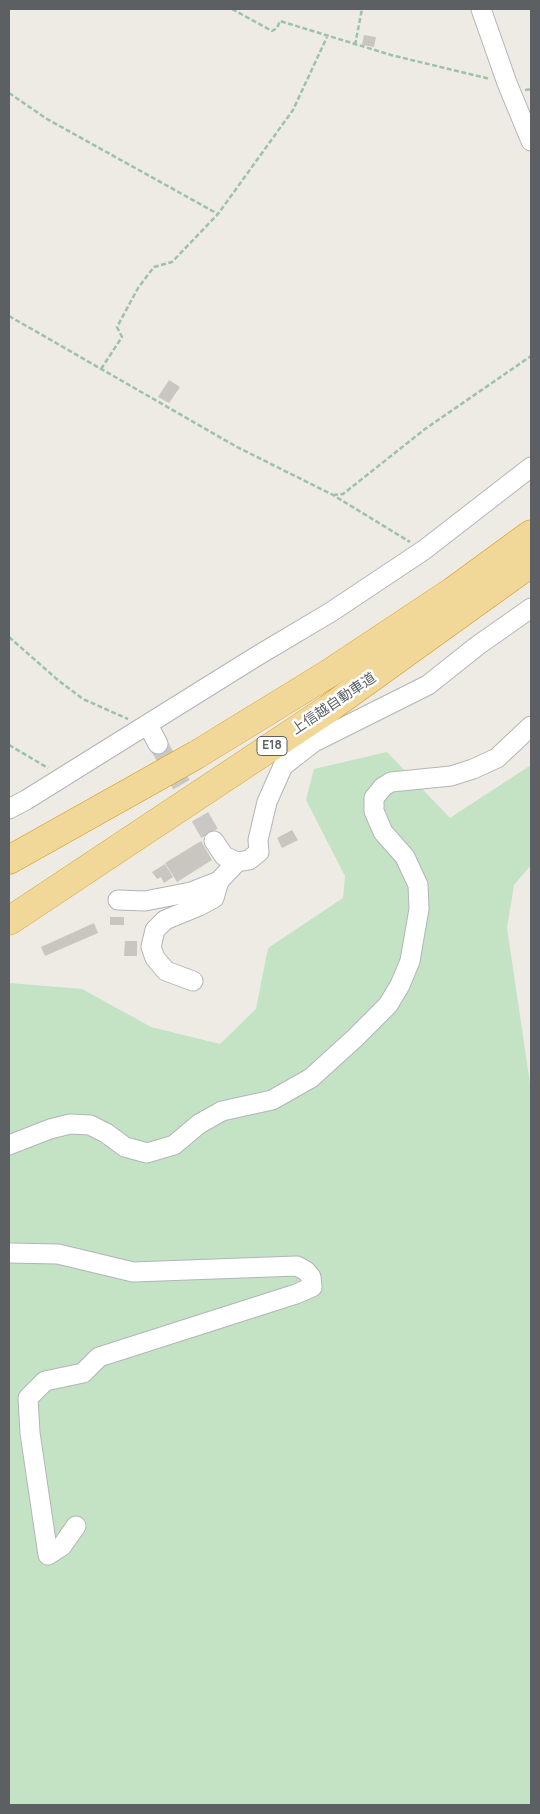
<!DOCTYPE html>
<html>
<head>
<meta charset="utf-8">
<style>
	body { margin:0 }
	#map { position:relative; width:540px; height:1814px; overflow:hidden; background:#edebe4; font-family:Manrope,sans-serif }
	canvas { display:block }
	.frame { position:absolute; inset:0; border:10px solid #5c6063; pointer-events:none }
</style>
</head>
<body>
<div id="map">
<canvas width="540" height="1814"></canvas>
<div class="frame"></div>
</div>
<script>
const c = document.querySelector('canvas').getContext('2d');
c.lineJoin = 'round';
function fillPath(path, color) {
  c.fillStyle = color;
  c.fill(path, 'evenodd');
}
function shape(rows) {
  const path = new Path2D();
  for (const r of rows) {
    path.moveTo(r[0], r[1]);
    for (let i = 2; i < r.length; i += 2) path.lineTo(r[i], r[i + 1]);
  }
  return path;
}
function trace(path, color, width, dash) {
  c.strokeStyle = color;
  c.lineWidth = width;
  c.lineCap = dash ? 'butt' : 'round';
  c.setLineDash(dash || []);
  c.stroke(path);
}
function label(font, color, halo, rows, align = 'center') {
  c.font = font + ' Manrope,"Noto Sans JP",sans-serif';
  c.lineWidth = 5;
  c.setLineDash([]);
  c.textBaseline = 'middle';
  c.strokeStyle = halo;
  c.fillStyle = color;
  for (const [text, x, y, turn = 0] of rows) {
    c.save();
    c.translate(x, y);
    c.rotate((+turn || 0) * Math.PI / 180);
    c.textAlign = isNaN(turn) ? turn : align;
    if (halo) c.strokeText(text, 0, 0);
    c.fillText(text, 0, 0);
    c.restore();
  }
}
fillPath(shape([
	[387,752,450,818,531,765,531,865,514,885,507,928,531,1090,531,1805,9,1805,9,983,82,989,151,1027,220,1044,256,1009,268,948,343,898,345,876,306,800,314,769]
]), '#c4e2c4');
fillPath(shape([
	[364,35,376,37,374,47,362,45],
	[169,380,180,387,169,403,158,397],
	[292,830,298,840,282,848,277,838],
	[201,841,212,860,177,882,165,863],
	[165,864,173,877,164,883,161,877,157,879,152,872],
	[110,917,124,917,124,925,110,925],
	[94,923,98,933,45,956,41,947],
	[125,941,137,941,137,956,124,956]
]), '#c9c6c1');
trace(shape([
	[158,744,214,841]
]), '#c9c8c4', 19, [19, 9]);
const minor = shape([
	[481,9,507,83,531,141],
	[148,725,158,744],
	[9,809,26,800,257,656,331,612,424,550,531,467],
	[214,841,224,856,237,862,249,860,259,852,258,840,267,802,283,766,314,742,428,685,477,646,531,608],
	[118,900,145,901,191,892,219,881],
	[193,981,166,971,155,958,151,947,155,930,165,920,199,906,214,898,219,881,237,862],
	[9,1145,50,1129,70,1124,90,1125,106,1133,125,1147,147,1153,174,1145,199,1124,222,1111,272,1100,311,1078,355,1038,388,1005,400,985,410,961,419,909,418,885,405,857,383,832,374,811,374,798,383,787,391,782,451,776,473,769,497,758,531,726],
	[9,1253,58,1254,133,1272,297,1266,306,1271,311,1277,312,1287,296,1294,99,1357,83,1373,45,1381,28,1398,30,1433,48,1555,62,1546,76,1526]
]);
const highway = shape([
	[9,860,196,755,328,674,453,591,531,534],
	[9,921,328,709,531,563]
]);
trace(minor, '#b2b5b8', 21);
trace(highway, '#d89819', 29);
trace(shape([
	[232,9,272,31,277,28,280,21,391,55,490,79],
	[355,45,362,9],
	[525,90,531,89],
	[9,93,47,119,218,214],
	[9,316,237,447,333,495,410,542],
	[101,369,122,337,117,327,138,288,154,267,172,262,218,214,293,110,327,37],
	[333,495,343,494,425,429,531,356],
	[9,637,59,681,83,699,128,719],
	[9,745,48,768]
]), '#9dc2a7', 2.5, [5, 2.5]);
trace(minor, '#fff', 19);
trace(highway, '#f1d898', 28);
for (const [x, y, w] of [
	[272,746,30]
]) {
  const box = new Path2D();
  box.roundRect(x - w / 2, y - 9.5, w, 19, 4);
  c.fillStyle = '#fff';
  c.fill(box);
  trace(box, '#5c6063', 1);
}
label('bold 12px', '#5c6063', null, [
	["E18",272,746]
]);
label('14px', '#5c6063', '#fff', [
	["上信越自動車道",334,704,-34]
]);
</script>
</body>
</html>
